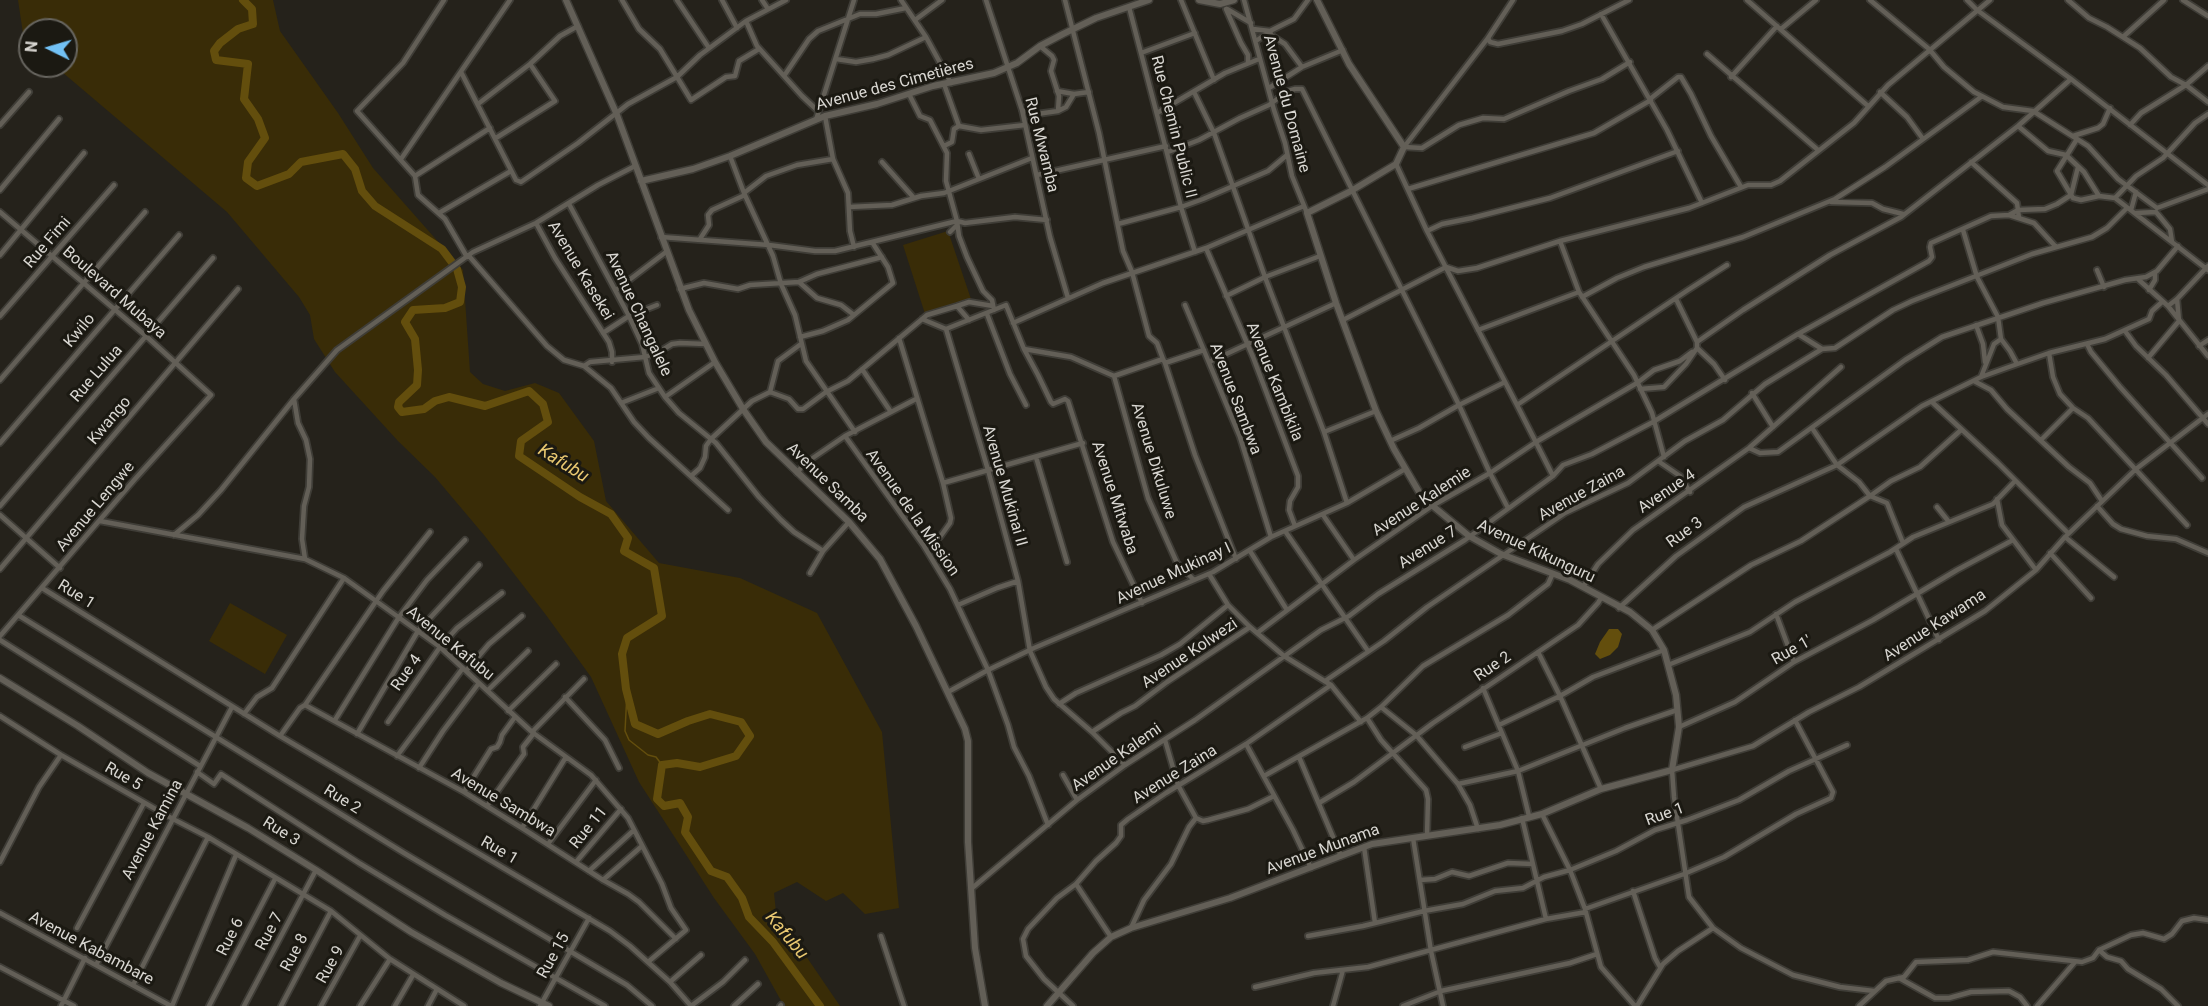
<!DOCTYPE html>
<html>
<head>
<meta charset="utf-8">
<style>
	body { margin:0 }
	#map { position:relative; width:2208px; height:1006px; overflow:hidden; background:#25221b; font-family:Roboto,sans-serif }
	canvas { display:block }
	.north { position:absolute; left:18px; top:18px; width:60px; height:60px; box-sizing:border-box; background:#1b1912; border:2px solid #67655f; border-radius:50%; rotate:275deg; font-size:16px; font-weight:700; line-height:24px; text-align:center; color:#d9d7d2 }
	.north::after { content:''; display:block; margin:auto; width:21px; height:27px; background:#72c1f5; clip-path:polygon(50% 0,100% 100%,50% 72%,0 100%) }
</style>
</head>
<body>
<div id="map">
<canvas width="2208" height="1006"></canvas>
<div class="north">N</div>
</div>
<script>
const c = document.querySelector('canvas').getContext('2d');
c.lineJoin = 'round';
function fillPath(path, color) {
  c.fillStyle = color;
  c.fill(path, 'evenodd');
}
function shape(rows) {
  const path = new Path2D();
  for (const r of rows) {
    path.moveTo(r[0], r[1]);
    for (let i = 2; i < r.length; i += 2) path.lineTo(r[i], r[i + 1]);
  }
  return path;
}
function trace(path, color, width, dash) {
  c.strokeStyle = color;
  c.lineWidth = width;
  c.lineCap = dash ? 'butt' : 'round';
  c.setLineDash(dash || []);
  c.stroke(path);
}
function label(font, color, halo, rows, align = 'center') {
  c.font = font + ' Roboto,sans-serif';
  c.lineWidth = 6;
  c.setLineDash([]);
  c.textBaseline = 'middle';
  c.strokeStyle = halo;
  c.fillStyle = color;
  for (const [text, x, y, turn = 0] of rows) {
    c.save();
    c.translate(x, y);
    c.rotate((+turn || 0) * Math.PI / 180);
    c.textAlign = isNaN(turn) ? turn : align;
    if (halo) c.strokeText(text, 0, 0);
    c.fillText(text, 0, 0);
    c.restore();
  }
}
fillPath(shape([
	[18,0,273,0,280,31,338,113,373,168,463,270,470,372,483,384,505,391,535,383,559,393,594,441,606,501,659,563,740,578,817,613,882,732,899,908,865,914,843,893,826,901,797,882,774,893,776,912,840,1006,784,1006,755,954,714,898,639,782,591,677,546,615,484,535,435,477,398,441,335,372,314,339,310,315,299,297,227,212,55,66,66,66,66,30,30,30,30,45,24,40],
	[948,231,972,302,926,317,903,245],
	[230,603,287,635,265,674,209,641]
]), '#392c07');
fillPath(shape([
	[1609,629,1618,629,1622,634,1618,647,1610,655,1600,659,1595,654,1600,642]
]), '#634e0d');
trace(shape([
	[627,693,625,731,629,740,648,755,656,757,662,765]
]), '#634e0d', 1.5);
trace(shape([
	[243,0,252,9,253,24,238,29,220,43,214,51,216,60,248,64,244,99,258,119,265,138,248,162,246,178,257,186,289,174,301,162,343,154,355,169,362,191,375,206,442,249,457,269,462,287,460,302,445,308,413,310,405,322,415,339,418,370,417,385,399,402,398,407,402,412,424,409,435,401,449,397,485,406,529,391,543,404,548,422,521,441,519,456,580,497,611,514,628,538,624,551,654,568,662,616,627,638,622,654,626,689,635,724,658,734,688,721,710,714,741,722,750,736,736,756,700,767,677,763,662,765,657,799,664,806,680,803,688,817,685,832,711,871,727,877,742,898,749,917,773,942,820,1006]
]), '#634e0d', 8);
const minor = shape([
	[444,0,403,63,357,111,415,176,418,195,445,219,467,257],
	[622,0,639,29,660,49,691,100,726,77,735,76,739,61,759,49],
	[677,0,709,48],
	[722,0,737,28],
	[762,0,768,9],
	[901,0,926,37,951,83],
	[986,0,1022,110,1050,237,1068,298],
	[1065,0,1099,133,1123,251,1132,272,1149,336,1157,343,1163,359],
	[1181,0,1214,80],
	[1244,0,1274,110,1285,143,1292,176,1307,213],
	[1513,0,1488,38,1404,147,1422,148,1459,125,1483,118,1504,119,1569,91,1602,79,1630,62],
	[1747,0,1868,106],
	[1870,0,1929,49,1944,67,1974,92,2003,107,2033,111,2088,146,2118,179,2157,208],
	[1967,0,1977,10,2071,79,2208,185],
	[2068,0,2089,18,2107,27,2140,48,2171,77,2186,85,2208,102],
	[2183,0,2208,16],
	[1129,7,1181,207,1195,252],
	[1226,9,1241,43,1248,55,1248,62],
	[1227,9,1251,23],
	[1601,14,1667,130,1702,203],
	[915,20,942,0],
	[746,21,757,46,802,96,818,111],
	[1253,29,1270,31,1271,35,1285,44,1302,67],
	[1781,29,1816,0],
	[2123,37,2164,0],
	[1488,38,1490,42,1498,44,1562,31,1582,24,1629,0],
	[1256,41,1270,31,1294,19,1308,0],
	[1040,46,1052,56,1054,60,1051,71,1059,96,1058,111],
	[1141,53,1195,33],
	[1707,54,1818,150],
	[836,59,856,62,873,59,888,55,926,37],
	[461,72,516,180,521,182,578,143,628,104,677,77,700,55,746,21,786,0],
	[784,76,809,39,818,31,860,14,876,14,906,8],
	[1731,77,1777,26],
	[944,84,959,126],
	[1269,88,1302,67,1343,50],
	[1057,91,1074,94,1089,92],
	[1194,92,1214,133,1265,277,1324,432,1347,503],
	[1880,92,1907,117,1923,139],
	[1650,99,1678,77,1681,77,1691,94,1711,136,1741,187],
	[478,104,530,64,560,36,578,26],
	[1022,110,1037,114,1058,111,1066,107,1074,94],
	[1157,113,1225,73,1259,59],
	[825,116,833,159,848,193,850,231,854,247],
	[816,120,854,0],
	[0,125,29,92],
	[2130,125,2141,113,2186,85,2208,66],
	[959,126,981,130,1025,125],
	[2018,126,2048,151,2066,155,2084,172,2099,196],
	[2073,136,2098,128,2103,124,2110,108],
	[496,138,555,101,530,64],
	[2077,139,2057,171,2073,198,2081,200,2099,196,2115,198,2208,270],
	[944,146,952,142,954,129,959,126],
	[1168,152,1199,140,1240,118,1269,105,1288,91,1295,89,1302,89,1459,405,1490,473,1508,508],
	[969,154,979,179],
	[730,156,744,193,773,256,781,284,795,315,806,361,855,432],
	[401,159,510,0],
	[882,162,914,198],
	[1971,162,2017,203,2019,218],
	[1396,164,1427,231,1517,405],
	[1037,175,1166,146],
	[415,176,490,128],
	[1408,189,1594,133,1651,100],
	[0,190,59,119],
	[744,193,766,176,797,165,833,159],
	[2115,198,2136,176,2163,158,2195,123,2208,114],
	[1831,202,1872,203,1883,209,1903,214],
	[569,204,629,316,642,344,649,373,665,397,679,413,716,443,759,497,781,520,794,532,823,551],
	[849,207,892,205,921,196,944,193,1032,158],
	[2157,208,2208,189],
	[2131,210,2136,192],
	[0,212,146,336,211,395,135,479,0,636],
	[2156,212,2170,229,2172,242],
	[439,213,511,171],
	[2136,213,2156,212],
	[2009,215,2034,223,2056,247],
	[536,223,555,258,609,342,612,352,612,362],
	[1118,224,1181,207,1203,199,1268,171,1287,155],
	[1963,230,1977,277,1998,317,2001,339,2010,351,2017,364],
	[1427,231,1442,224,1472,218,1550,198,1678,151],
	[950,232,957,225],
	[661,237,769,245,815,251,835,251,957,221,946,181,947,153,930,120,920,116,909,94],
	[700,239,709,225,708,215,712,210,745,195],
	[1560,241,1579,292,1634,375,1652,413,1664,457],
	[1206,248,1253,357,1298,476,1298,487,1290,501,1289,510,1295,526],
	[0,255,84,153],
	[469,256,547,346,564,360,584,366,611,388,634,422,649,438,728,510],
	[2097,270,2104,287],
	[2139,280,2168,306,2208,356],
	[799,282,817,298,841,305,854,315],
	[680,289,704,283,738,289,750,285,799,282,817,274,882,257],
	[616,290,666,252],
	[2149,290,2155,280,2155,273],
	[1226,296,1265,277,1320,256],
	[1582,297,1617,278,1644,267,1743,237,1835,199,1885,167,1981,97],
	[1676,299,1697,342],
	[1185,305,1240,437,1271,537],
	[957,306,969,302,993,306],
	[2168,306,2177,299,2208,266],
	[994,310,992,300,983,291,967,257,959,236,957,221,965,223,1015,217,1047,220],
	[987,314,1010,374,1026,405],
	[0,316,114,185],
	[922,319,946,329,1006,305,1024,349,1038,375,1051,402,1053,404,1065,399,1068,401,1113,542,1142,603],
	[1343,320,1446,267,1458,271,1477,268,1560,241,1689,208,1748,185,1771,185,1780,181,1854,123,1888,85,1990,0],
	[1013,323,1103,283,1206,248,1304,206],
	[1976,325,1983,344,1985,362],
	[946,329,988,470,1018,581,1030,651,1046,687,1054,699,1092,732,1125,765],
	[1478,330,1579,292],
	[2125,331,2136,346,2166,375,2208,424],
	[603,333,629,316,657,305],
	[1798,334,1822,349,1835,348,1893,310,1912,301,2032,254,2092,237,2107,228,2127,208],
	[800,337,823,331,848,320,893,283,888,267,872,242],
	[899,338,943,483,951,518,950,523,940,537,924,546],
	[2087,344,2091,352,2120,387,2202,478],
	[2199,346,2208,340],
	[1697,348,1714,364,1725,380],
	[1024,349,1071,357,1114,376,1163,359,1165,363,1204,350],
	[2049,353,2053,377,2060,394,2073,408,2088,418,2187,525],
	[2148,358,2179,321,2177,299],
	[1209,362,1336,303],
	[1165,363,1195,455,1236,559],
	[584,366,590,362,645,357,659,352,672,344,680,343,706,344],
	[862,369,891,412],
	[1114,376,1148,498,1177,563,1194,580],
	[1981,377,1994,344,2001,339],
	[0,380,145,212],
	[1974,381,1991,390,2007,409,2069,467,2090,483,2102,501],
	[1640,389,1664,387,1686,364,1697,348,1697,342,1743,310,1830,255,1901,217,2018,126,2071,79],
	[770,392,778,361,801,344],
	[1752,393,1773,427],
	[665,397,715,362],
	[294,399,298,423,306,440,310,459,309,487,304,506,302,539,305,559],
	[1932,402,1998,463,2068,533],
	[621,403,659,388],
	[1812,428,1837,465,1859,482,1870,496,1891,481,1920,467,1961,430],
	[1324,432,1376,411],
	[845,436,924,546,950,589,988,670,1008,725,1014,747,1029,776,1048,825],
	[2041,440,2073,408],
	[1390,441,1419,428,1459,405,1505,382],
	[0,443,179,235],
	[1749,448,1760,453,1778,452,1905,360,1942,337,2043,303,2125,280,2146,277,2157,271,2178,246],
	[1036,457,1067,562],
	[1658,461,1680,476,1690,492],
	[797,473,804,464,845,436,916,399],
	[691,476,700,468,705,457,706,446,711,439,752,401,770,392,789,399,798,409,803,409,826,392,848,381,927,315,957,306,969,320],
	[1553,476,1517,405,1688,290,1727,265],
	[943,483,1083,443],
	[1997,499,2002,525,2036,570],
	[0,506,213,258],
	[2097,506,2113,524,2121,529,2147,536,2176,539,2208,553],
	[1937,507,1949,522],
	[0,515,60,568],
	[1323,515,1354,560],
	[100,521,305,559,344,578,440,647,532,732,591,775,628,818,662,884,671,908,686,930,648,962],
	[1285,531,1368,651],
	[174,535,198,515,221,490,294,399,337,350,473,252,536,223,598,185,635,166],
	[2065,537,2114,577],
	[1896,549,1939,640],
	[1250,551,1287,610],
	[2050,553,2091,598],
	[0,569,238,289],
	[810,573,823,551,849,522],
	[1209,574,1228,605,1250,627,1284,656,1331,685,1361,722],
	[1583,587,1598,564,1633,530,1749,448,1841,367],
	[42,588,280,736,610,931,630,946,670,982,691,1006,723,982,745,960],
	[958,605,997,588,1018,581],
	[1619,608,1676,556,1744,507,1837,465,1922,406,1981,377,2006,368,2049,353,2105,339,2149,319,2152,311,2162,302],
	[1776,614,1794,662],
	[18,615,404,853,627,985,652,1006],
	[1652,630,1751,565,1801,541,1870,496,1887,503,1903,543],
	[1257,633,1354,560,1432,506,1490,473,1536,442,1637,383,1654,370,1680,361,1692,352],
	[0,640,200,766],
	[1538,652,1560,696,1601,789],
	[1668,665,1750,632,1795,602,1890,552,1913,537,1993,504,2015,481],
	[466,671,489,644,522,616],
	[1325,681,1384,641,1427,607,1565,513,1628,483,1685,441,1723,420,1765,384,1822,349],
	[1483,688,1518,771,1529,816],
	[488,690,528,651],
	[948,692,988,670,1034,648,1213,572,1271,537,1347,503,1405,469],
	[565,697,605,740,619,768],
	[1059,704,1076,693,1161,655,1180,644,1228,605],
	[305,705,464,792,522,828,603,880,628,894,639,902,676,939],
	[1381,707,1416,735,1458,784,1470,805,1478,829],
	[508,711,556,664],
	[244,714,257,697,272,688,344,578],
	[0,716,61,755,173,819,208,837,331,911,390,959,464,1006],
	[1367,718,1381,740,1426,790,1428,799,1427,836],
	[335,720,399,617,427,580,465,540],
	[388,722,440,647,457,628,502,593],
	[1499,725,1560,696,1593,677,1664,650],
	[1679,727,1735,702,1794,662,1873,620,1957,570,2013,540],
	[532,732,584,679],
	[1092,732,1121,713,1135,706,1167,682,1250,627],
	[357,734,418,631,479,565],
	[280,736,300,708,305,705,383,591,430,532],
	[1165,740,1178,785,1196,818],
	[1246,744,1293,830,1311,868],
	[1465,747,1502,733],
	[397,756,463,668],
	[1299,757,1341,856],
	[419,768,443,731,479,683],
	[197,772,214,784,221,774,359,863,445,915,605,1006],
	[1063,775,1077,800],
	[1264,776,1367,718,1381,707,1423,666,1508,615,1548,584,1553,573],
	[1458,784,1518,771,1625,728,1677,710],
	[464,792,491,749,497,747,500,742,502,735,515,717],
	[1319,803,1354,782,1433,723,1578,625,1598,603,1601,598],
	[487,806,524,754,523,747,534,733],
	[1542,814,1570,870,1585,909,1601,967,1635,1006],
	[1196,818,1203,821,1208,820,1248,809,1274,796],
	[1522,818,1546,919],
	[522,828,566,757],
	[1413,838,1431,951,1443,1006],
	[548,844,596,780],
	[1364,847,1375,923],
	[0,862,39,787,61,755],
	[576,862,621,809],
	[589,871,634,830],
	[603,880,642,846],
	[1420,880,1435,879,1452,872,1469,876,1508,863,1533,864],
	[1076,884,1111,937],
	[971,889,1077,800,1125,765,1195,720,1321,630,1349,616,1378,594,1465,540,1553,476,1563,465,1592,454,1653,422,1798,334,1929,261,1932,257,1930,247,1931,243,1991,216,2009,215,2018,210,2045,209,2057,204,2071,195,2078,167],
	[1633,891,1655,958,1660,967],
	[1585,909,1684,874,1724,857,1796,814,1831,798,1833,792,1795,720],
	[0,913,171,1006],
	[77,928,144,803],
	[1131,928,1144,900,1171,864,1189,827,1196,818],
	[881,936,904,1006],
	[1308,936,1363,926,1424,911,1463,904,1495,891,1523,888,1544,877,1570,870,1616,851,1655,830,1687,820,1739,800,1789,771,1847,745],
	[2099,950,2107,957,2121,961,2128,969,2161,989,2178,1006],
	[96,965,232,707],
	[0,967,74,1006],
	[1899,978,1935,998,1949,998,1971,992,2009,991,2020,997,2027,1006],
	[670,982,701,955],
	[133,985,208,837],
	[1255,987,1314,973,1368,967,1546,919,1586,912],
	[1874,991,1840,987,1793,975,1741,948,1713,928,1689,897,1674,797,1672,770,1753,746,1809,712,1859,687,1985,611,2036,570,2065,537,2136,469,2208,414],
	[61,1006,85,958],
	[172,1006,236,855],
	[209,1006,275,879],
	[244,1006,316,870],
	[281,1006,331,911],
	[321,1006,360,936],
	[360,1006,390,959],
	[395,1006,413,975],
	[428,1006,437,989],
	[540,1006,589,918],
	[734,1006,758,984],
	[780,1006,781,1005],
	[1073,1006,1044,979,1026,956,1023,939,1028,929,1057,898,1076,884,1096,861,1116,843,1121,836,1121,825,1128,819,1166,793,1246,744,1331,685],
	[1333,1006,1343,970],
	[1403,1006,1441,991,1570,963,1597,954],
	[1637,1006,1663,964,1678,951,1713,928],
	[1859,1006,1886,981,1904,977,1916,962,1968,960,1993,952,2082,962,2093,958,2099,950,2131,935,2143,933,2164,939,2172,934,2182,921,2194,918,2208,920],
	[2037,1006,2075,962]
]);
const tertiary = shape([
	[566,0,617,115,689,310,715,362,743,409,766,442,849,522,880,559,916,626,965,729,968,741,968,842,975,948,985,1006],
	[1199,0,1220,4,1234,0],
	[641,181,693,169,730,156,825,116,877,104,933,86,994,73,1017,63,1040,46,1063,34,1096,18,1149,0],
	[0,678,78,726,148,773,248,828,316,870,411,932,501,983,549,1006],
	[1047,1006,1093,953,1111,937,1131,928,1230,898,1372,844,1500,825,1542,814,1601,789,1672,770,1679,727,1676,695,1664,650,1652,630,1630,612,1570,580,1501,554,1469,536,1422,497,1394,449,1376,411,1336,303,1307,213,1351,191,1396,164,1404,147,1349,64,1317,0]
]);
trace(minor, '#3f3d37', 8);
trace(tertiary, '#3f3d37', 9);
trace(minor, '#635f57', 4.5);
trace(tertiary, '#635f57', 6);
label('16px', '#d9d7d2', '#1b1912', [
	["Avenue des Cimetières",895,85,-15],
	["Avenue du Domaine",1286,104,75],
	["Rue Chemin Public II",1173,127,76],
	["Rue Mwamba",1041,145,76],
	["Rue Fimi",48,243,-49],
	["Avenue Kasekei",580,271,59],
	["Boulevard Mubaya",114,293,41],
	["Avenue Changalele",638,314,65],
	["Kwilo",80,331,-50],
	["Rue Lulua",97,374,-49],
	["Avenue Kambikila",1274,382,68],
	["Avenue Sambwa",1235,399,69],
	["Kwango",110,421,-50],
	["Avenue Dikuluwe",1153,461,73],
	["Avenue Samba",827,483,44],
	["Avenue Mukinai II",1004,486,74],
	["Avenue 4",1667,492,-34],
	["Avenue Zaina",1582,494,-29],
	["Avenue Mitwaba",1114,498,72],
	["Avenue Kalemie",1422,502,-33],
	["Avenue Lengwe",96,507,-50],
	["Avenue de la Mission",912,513,55],
	["Rue 3",1685,533,-36],
	["Avenue 7",1428,548,-32],
	["Avenue Kikunguru",1536,552,25],
	["Avenue Mukinay I",1174,574,-25],
	["Rue 1",76,595,32],
	["Avenue Kawama",1935,626,-33],
	["Avenue Kafubu",450,644,39],
	["Rue 1'",1792,651,-29],
	["Avenue Kolwezi",1190,654,-34],
	["Rue 2",1493,667,-34],
	["Rue 4",407,673,-55],
	["Avenue Kalemi",1117,758,-35],
	["Avenue Zaina",1175,775,-32],
	["Rue 5",123,777,30],
	["Rue 2",342,800,32],
	["Avenue Sambwa",503,803,31],
	["Rue 1",1665,815,-20],
	["Rue 11",589,828,-51],
	["Avenue Kamina",153,830,-62],
	["Rue 3",281,832,32],
	["Avenue Munama",1323,850,-20],
	["Rue 1",499,851,30],
	["Rue 7",270,932,-62],
	["Rue 6",231,937,-63],
	["Avenue Kabambare",91,949,28],
	["Rue 8",295,953,-62],
	["Rue 15",554,956,-61],
	["Rue 9",331,965,-61]
]);
label('italic 18px', '#e9c871', '#1b1912', [
	["Kafubu",563,464,32],
	["Kafubu",786,936,50]
]);
</script>
</body>
</html>
